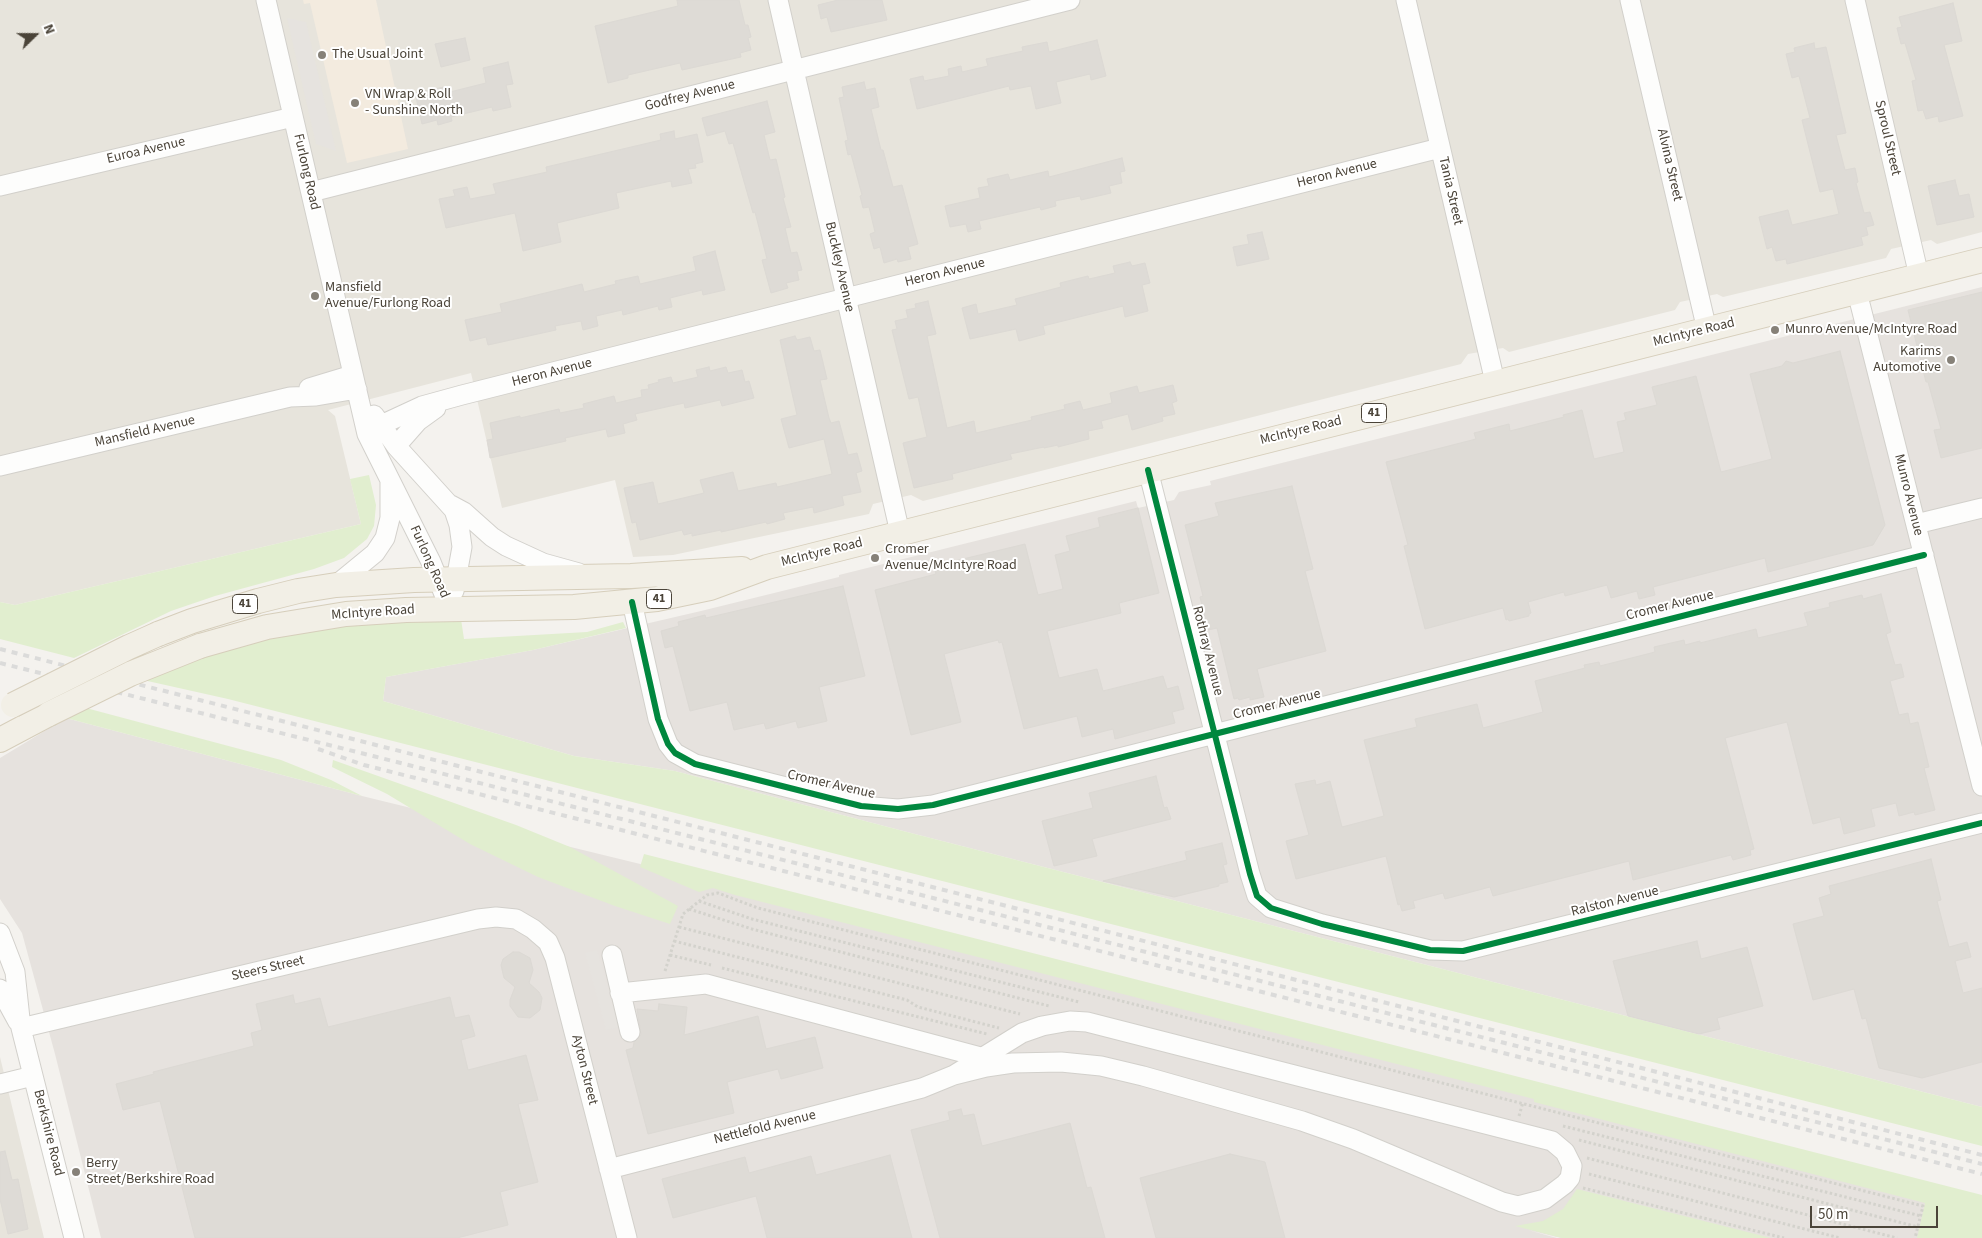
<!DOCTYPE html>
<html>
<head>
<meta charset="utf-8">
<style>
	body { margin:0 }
	#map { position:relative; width:1982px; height:1238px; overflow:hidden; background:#f4f2ee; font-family:"Source Sans 3",sans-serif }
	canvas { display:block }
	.north { position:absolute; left:10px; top:10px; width:50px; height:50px; -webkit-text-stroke:4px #fff; paint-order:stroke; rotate:68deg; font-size:14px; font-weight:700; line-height:20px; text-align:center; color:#4b4439 }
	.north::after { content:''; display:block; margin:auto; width:18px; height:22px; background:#4b4439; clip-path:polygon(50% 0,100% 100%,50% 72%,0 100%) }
	.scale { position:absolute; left:1810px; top:1206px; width:128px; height:22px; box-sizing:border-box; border:2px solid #4b4439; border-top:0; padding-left:6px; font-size:15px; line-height:18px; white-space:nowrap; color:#4b4439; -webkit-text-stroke:4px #fff; paint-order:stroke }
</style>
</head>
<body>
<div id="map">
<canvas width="1982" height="1238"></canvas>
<div class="north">N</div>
<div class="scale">50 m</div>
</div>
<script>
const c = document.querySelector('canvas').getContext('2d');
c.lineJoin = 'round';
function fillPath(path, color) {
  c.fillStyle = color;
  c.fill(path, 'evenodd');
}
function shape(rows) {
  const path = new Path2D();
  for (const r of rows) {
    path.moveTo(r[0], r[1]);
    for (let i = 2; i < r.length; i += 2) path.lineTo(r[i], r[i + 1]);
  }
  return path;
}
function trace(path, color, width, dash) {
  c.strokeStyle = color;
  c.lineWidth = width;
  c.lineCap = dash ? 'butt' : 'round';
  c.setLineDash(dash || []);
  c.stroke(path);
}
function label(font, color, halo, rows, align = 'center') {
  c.font = font + ' "Source Sans 3",sans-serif';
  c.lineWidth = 4;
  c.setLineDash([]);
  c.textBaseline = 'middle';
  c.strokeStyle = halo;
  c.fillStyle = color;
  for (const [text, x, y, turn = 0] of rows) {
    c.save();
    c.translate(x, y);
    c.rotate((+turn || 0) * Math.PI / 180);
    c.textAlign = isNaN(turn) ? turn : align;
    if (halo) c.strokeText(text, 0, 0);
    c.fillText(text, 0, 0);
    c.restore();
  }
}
fillPath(shape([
	[0,0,1982,0,1982,232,1937,244,1931,240,1891,249,1886,258,1723,297,1717,294,1680,302,1675,310,1509,352,1503,348,1468,354,1461,364,923,501,911,495,873,504,869,514,673,555,633,557,615,480,502,508,471,373,328,410,335,416,361,524,15,605,0,602],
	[0,1057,44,1238,0,1238]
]), '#e7e4dc');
fillPath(shape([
	[303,0,376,0,408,149,347,163,310,3,304,4]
]), '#f3ebdf');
fillPath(shape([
	[1982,287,1982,1107,907,832,675,771,574,756,383,701,386,677,533,650,701,611,839,577,839,575,1136,501,1138,508,1174,500,1179,492,1211,485,1210,481],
	[66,718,362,796,722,884,1938,1195,1938,1238,1561,1238,1528,1230,1557,1238,101,1238,55,1054,22,933,0,899,0,758]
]), '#e6e2de');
fillPath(shape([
	[369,475,376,505,374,526,367,539,344,558,314,569,215,596,171,611,74,658,0,639,0,602,15,605,361,524,350,479],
	[461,619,464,639,587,632,623,622,626,628,533,650,386,677,383,701,574,756,675,771,907,832,1982,1107,1982,1146,228,699,143,680,177,666,247,643,334,626],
	[86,708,281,760,331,780,362,796,66,718],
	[333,760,516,825,570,847,678,906,670,924,615,906,538,877,470,844,387,794,332,767],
	[644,854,1982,1195,1982,1238,1917,1238,1925,1203,1534,1102,1534,1099,735,895,713,888,699,892,640,867],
	[1577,1189,1771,1238,1562,1238,1515,1226,1543,1221,1563,1209]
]), '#e1eecf');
fillPath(shape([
	[287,18,306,22,336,151,316,144],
	[597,950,619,1027,606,1030,585,953]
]), '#e6e3df');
const building = shape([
	[677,0,739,0,745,25,748,25,751,37,748,38,751,50,740,53,741,57,682,70,680,63,628,75,628,78,608,83,595,26,678,6,677,0],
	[838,0,882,0,887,20,831,32,827,17,821,19,818,5,838,0],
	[1953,3,1962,41,1944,45,1963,116,1939,122,1938,116,1926,119,1923,110,1918,111,1912,81,1916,80,1905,43,1901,44,1897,28,1902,27,1899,17,1953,3],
	[465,38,470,60,441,67,435,44,465,38],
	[1097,40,1106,76,1091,80,1090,74,1056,82,1061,103,1036,109,1031,86,1010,90,1009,86,917,109,910,79,923,76,924,81,949,76,948,69,961,66,962,72,988,66,986,59,1023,51,1022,47,1047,42,1049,52,1097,40],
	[1814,43,1815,49,1826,47,1846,133,1836,135,1845,170,1855,168,1858,182,1856,183,1864,213,1870,212,1874,225,1866,227,1868,235,1861,237,1863,245,1787,264,1786,259,1776,261,1772,247,1767,249,1759,217,1788,210,1792,225,1839,214,1833,189,1820,192,1802,120,1810,118,1799,76,1792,78,1786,54,1795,52,1794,48,1814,43],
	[508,62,513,84,506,85,511,107,493,111,492,107,451,117,452,121,438,125,437,120,422,124,415,93,444,87,446,93,486,83,483,68,508,62],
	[864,82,866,90,875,88,879,107,871,109,881,150,883,150,893,187,902,185,918,244,908,247,911,259,898,262,897,259,884,263,880,247,874,249,870,234,875,232,869,207,863,208,860,196,862,195,851,154,848,155,845,141,848,140,839,98,844,97,842,87,864,82],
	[767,101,775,132,764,135,770,160,776,159,785,197,783,198,791,227,785,228,791,253,797,252,802,270,797,271,799,280,786,283,788,288,771,293,762,260,767,259,755,212,753,213,733,143,729,144,725,131,707,136,702,118,767,101],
	[674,131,675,139,697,134,703,162,695,164,696,168,688,169,692,183,672,187,671,181,616,193,619,208,557,223,561,242,523,251,515,213,446,228,439,199,455,196,453,190,467,187,470,199,496,194,493,184,547,172,546,167,661,140,660,134,674,131],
	[1122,158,1125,171,1120,172,1122,183,1109,186,1111,193,1081,200,1080,196,1055,201,1056,206,1041,210,1040,207,979,221,981,229,968,232,966,224,950,227,945,206,980,198,978,188,989,186,987,179,1008,174,1010,180,1048,171,1049,177,1122,158],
	[1955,180,1959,196,1969,194,1974,217,1937,225,1928,186,1955,180],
	[1262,232,1269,259,1237,266,1233,247,1249,244,1247,235,1262,232],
	[715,251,725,290,703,295,702,290,670,298,672,307,659,310,658,306,623,315,622,310,596,316,598,326,583,330,581,321,555,326,556,330,488,345,486,337,470,341,465,320,502,312,500,304,582,284,584,292,616,284,615,281,638,276,640,284,696,271,693,257,715,251],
	[1130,262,1132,266,1145,263,1150,283,1142,285,1148,311,1125,317,1123,306,1043,326,1045,334,1019,341,1016,329,970,339,962,308,976,304,978,314,1017,305,1015,299,1061,287,1060,283,1088,276,1089,279,1115,273,1113,266,1130,262],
	[1982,292,1982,448,1941,458,1934,430,1941,429,1928,382,1926,382,1908,310,1982,292],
	[928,301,936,334,927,336,947,428,974,421,976,433,1032,420,1031,417,1065,409,1064,405,1080,401,1083,410,1112,403,1110,393,1137,386,1139,393,1173,385,1177,401,1172,403,1175,414,1162,417,1163,421,1132,430,1128,414,1101,421,1103,428,1088,431,1089,439,1058,447,1058,445,1044,448,1044,447,1010,454,1012,459,952,474,953,479,914,488,903,443,927,437,918,397,909,399,892,330,897,329,895,321,908,318,906,310,916,308,915,304,928,301],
	[795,336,797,340,810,337,814,351,820,350,827,379,820,380,829,418,831,423,839,421,848,455,857,453,862,471,856,473,861,492,842,496,844,505,814,513,813,507,783,513,785,519,767,524,766,522,721,532,721,530,692,536,692,533,684,535,682,530,640,540,636,522,632,523,624,488,653,482,658,504,704,493,700,480,733,472,738,491,776,483,777,487,832,474,824,439,789,448,781,419,797,415,780,340,795,336],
	[1840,351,1885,525,1873,545,1768,572,1765,558,1653,587,1655,595,1639,599,1637,591,1611,598,1607,585,1565,596,1564,592,1528,602,1531,613,1529,614,1529,616,1509,621,1508,619,1506,620,1503,608,1425,629,1404,546,1408,545,1386,462,1476,439,1474,433,1509,424,1510,431,1564,417,1563,415,1582,410,1594,459,1624,452,1617,422,1626,420,1624,413,1657,405,1652,387,1696,376,1721,472,1772,459,1750,374,1782,366,1786,361,1793,363,1840,351],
	[709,367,710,371,726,367,728,373,742,370,745,382,749,381,754,398,722,406,720,400,685,408,684,403,635,414,637,420,623,424,625,433,608,437,606,429,565,438,566,441,490,458,487,440,493,439,490,423,520,416,520,418,559,409,560,413,584,408,583,404,614,396,616,403,642,397,641,390,649,389,648,385,659,382,658,380,671,377,673,383,698,377,696,370,709,367],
	[1292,486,1313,569,1305,571,1326,651,1257,669,1264,697,1250,700,1250,697,1239,700,1238,698,1234,699,1217,628,1208,630,1200,597,1203,596,1185,525,1219,516,1215,503,1292,486],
	[1138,508,1159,593,1119,603,1121,613,1047,631,1059,678,1097,669,1103,691,1163,676,1167,689,1178,686,1184,709,1172,712,1175,723,1115,739,1113,729,1082,737,1077,716,1024,729,1002,642,999,643,998,640,944,654,961,722,911,735,875,590,936,574,934,566,1025,544,1038,595,1063,589,1055,555,1070,551,1066,536,1100,527,1098,518,1138,508],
	[843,586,865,676,819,687,827,721,798,728,796,721,766,729,764,723,734,730,727,702,690,711,673,646,665,648,661,631,679,626,678,622,705,615,706,618,843,586],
	[1881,594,1891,632,1886,634,1895,665,1901,664,1904,677,1890,681,1899,715,1908,713,1910,724,1918,722,1929,767,1924,768,1935,810,1915,815,1914,812,1899,816,1896,803,1871,809,1875,826,1844,834,1840,817,1813,824,1787,722,1725,738,1754,849,1750,850,1751,855,1733,860,1731,855,1633,880,1629,861,1493,896,1490,887,1445,899,1443,893,1413,901,1415,908,1402,911,1400,904,1398,905,1386,856,1296,879,1286,841,1309,835,1295,784,1315,780,1316,785,1330,781,1342,827,1384,816,1364,740,1417,727,1415,719,1477,704,1483,728,1543,712,1535,681,1585,668,1584,665,1599,662,1600,666,1655,652,1654,647,1684,640,1685,645,1700,641,1700,643,1756,629,1758,638,1808,626,1804,613,1830,607,1829,603,1862,595,1863,599,1881,594],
	[1156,776,1164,808,1167,807,1171,819,1092,839,1097,856,1054,866,1042,821,1093,808,1089,793,1156,776],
	[1222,843,1227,864,1223,865,1228,882,1219,884,1219,886,1174,897,1103,881,1187,860,1185,852,1222,843],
	[1931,859,1941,900,1937,901,1949,947,1967,942,1971,957,1955,961,1963,993,1982,988,1982,1062,1922,1078,1879,1068,1866,1018,1862,1019,1854,989,1813,1000,1793,924,1824,916,1819,898,1831,894,1829,886,1931,859],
	[1697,941,1701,959,1747,947,1763,1006,1717,1018,1720,1029,1699,1034,1628,1016,1613,961,1697,941],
	[513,952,519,952,530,958,533,970,529,983,539,992,542,998,540,1010,530,1018,518,1017,510,1006,510,1000,515,987,504,978,501,965,503,959,513,952],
	[293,995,295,1004,320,998,328,1027,450,997,455,1018,469,1015,475,1036,461,1040,468,1070,526,1055,538,1100,518,1104,538,1182,500,1192,508,1225,457,1238,195,1238,160,1101,123,1110,116,1084,154,1074,153,1072,254,1046,251,1033,262,1030,256,1004,293,995],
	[659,1004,687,1007,684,1035,758,1016,766,1049,815,1037,823,1068,781,1079,778,1069,727,1082,734,1113,648,1134,626,1050,633,1048,634,1042,641,1035,637,1009,658,1011,659,1004],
	[961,1109,963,1116,974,1114,982,1146,1070,1123,1087,1188,1091,1187,1105,1238,940,1238,911,1130,950,1120,948,1112,961,1109],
	[5,1151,12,1180,18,1179,28,1229,8,1234,0,1199,0,1152,5,1151],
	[1230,1154,1265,1162,1285,1238,1156,1238,1140,1178,1230,1154],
	[890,1155,912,1238,767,1238,756,1196,673,1218,662,1179,745,1157,749,1173,811,1156,816,1175,890,1155]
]);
fillPath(building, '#dedbd6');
trace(building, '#dcd9d4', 1);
const minor = shape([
	[266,0,367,434,431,562,450,609],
	[778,0,900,533],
	[1406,0,1495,382],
	[1630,0,1707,330],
	[1855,0,1919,276],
	[0,186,293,117],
	[311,192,1070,0],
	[1857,292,1982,786],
	[309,388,352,375],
	[374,415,396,446,454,510,459,525,462,547,454,591],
	[381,425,422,406,462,395,1440,148],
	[396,446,418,421,436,408],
	[0,466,290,397,316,396,357,389],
	[1148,470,1250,874,1257,896,1271,908,1322,924,1430,950,1463,951,1982,823],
	[451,505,464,512,492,537,506,546,543,563,579,573],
	[1916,524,1982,508],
	[336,585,375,553,385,538,390,518,390,481],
	[632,602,658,719,668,744,675,753,695,764,861,806,898,809,933,805,1924,555],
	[0,933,15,972,21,1028,74,1238],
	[612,955,630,1032],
	[0,989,18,1022],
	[620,993,706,984,984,1058,986,1065],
	[21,1028,478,919,496,917,516,919,533,929,548,942,555,958,627,1238],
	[0,1084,33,1076],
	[609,1169,922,1088,954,1075,986,1067,1013,1063,1061,1062,1101,1066,1143,1076,1302,1121,1353,1139,1502,1202,1518,1206,1545,1199,1565,1184,1570,1178,1572,1166,1565,1152,1552,1141,1087,1022,1070,1021,1042,1026,1022,1033,954,1075]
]);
const major = shape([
	[158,634,192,621,258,601,298,591,336,585,414,580,631,576,742,569],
	[200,646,267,627,346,614,406,610,574,607,657,599,710,588,767,567,1982,260],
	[0,740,49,714]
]);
trace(minor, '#d2d0cb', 21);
trace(major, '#d6cebb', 26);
trace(shape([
	[699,901,752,919,1079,1002],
	[689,909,752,929,1049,1006],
	[679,927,1020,1014],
	[674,941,907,1000,918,1007,999,1028],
	[670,955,711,965],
	[722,968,987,1034],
	[665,971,683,914,707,895,718,893,758,908,1923,1206,1915,1238],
	[1519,1116,1523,1102],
	[1563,1126,1921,1216],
	[1579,1140,1918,1227],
	[1587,1158,1897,1238],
	[1589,1174,1840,1238],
	[1583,1188,1784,1238]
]), '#d3d2cc', 3, [2.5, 2.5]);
trace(minor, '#fdfdfc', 19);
trace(major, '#f2efe6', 24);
trace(shape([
	[0,649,1982,1155],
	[0,663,373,756,1982,1164],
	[318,749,364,765,1982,1174]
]), '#dbdbda', 4, [6, 6]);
const majorBridge = shape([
	[13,705,129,647,158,634],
	[49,714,130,674,200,646]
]);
trace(majorBridge, '#d6cebb', 26, []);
trace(majorBridge, '#f2efe6', 24);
trace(shape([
	[1148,470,1250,874,1257,896,1271,908,1322,924,1430,950,1463,951,1982,823],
	[632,602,658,719,668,744,675,753,695,764,861,806,898,809,933,805,1924,555]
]), '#00873e', 6);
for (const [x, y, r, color] of [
	[322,55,5,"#868178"],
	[355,103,5,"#868178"],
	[315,296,5,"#868178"],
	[1775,330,5,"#868178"],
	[1951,360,5,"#868178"],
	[875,558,5,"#868178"],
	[76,1172,5,"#868178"]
]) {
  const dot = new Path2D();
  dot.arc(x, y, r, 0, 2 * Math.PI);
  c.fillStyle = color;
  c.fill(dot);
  trace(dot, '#fff', 2);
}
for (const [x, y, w] of [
	[1374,413,25],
	[659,599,25],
	[245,604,25]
]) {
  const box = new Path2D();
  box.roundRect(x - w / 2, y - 9.5, w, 19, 4);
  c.fillStyle = '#fff';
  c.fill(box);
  trace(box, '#4b4439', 1);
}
label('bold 12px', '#4b4439', null, [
	["41",1374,413],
	["41",659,599],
	["41",245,604]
]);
label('14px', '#4b4439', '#fff', [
	["The Usual Joint",332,55],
	["VN Wrap & Roll",365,95],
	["- Sunshine North",365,111],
	["Mansfield",325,288],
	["Avenue/Furlong Road",325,304],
	["Munro Avenue/McIntyre Road",1785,330],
	["Karims",1941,352,"right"],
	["Automotive",1941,368,"right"],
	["Cromer",885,550],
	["Avenue/McIntyre Road",885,566],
	["Berry",86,1164],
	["Street/Berkshire Road",86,1180]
], 'left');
label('14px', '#4b4439', '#fff', [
	["Godfrey Avenue",690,96,-14],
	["Sproul Street",1887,138,77],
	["Euroa Avenue",146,151,-13],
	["Alvina Street",1669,165,77],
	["Furlong Road",306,172,77],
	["Heron Avenue",1337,174,-14],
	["Tania Street",1450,191,77],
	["Buckley Avenue",839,267,77],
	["Heron Avenue",945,273,-14],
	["McIntyre Road",1694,333,-14],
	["Heron Avenue",552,373,-14],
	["McIntyre Road",1301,431,-14],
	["Mansfield Avenue",145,432,-13],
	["Munro Avenue",1908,495,76],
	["McIntyre Road",822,553,-14],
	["Furlong Road",429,562,66],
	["Cromer Avenue",1670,606,-14],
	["McIntyre Road",373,613,-4],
	["Rothray Avenue",1207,651,76],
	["Cromer Avenue",1277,705,-14],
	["Cromer Avenue",831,785,13],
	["Ralston Avenue",1615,902,-14],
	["Steers Street",268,969,-13],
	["Ayton Street",584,1070,76],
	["Nettlefold Avenue",765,1128,-14],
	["Berkshire Road",48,1133,76]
]);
</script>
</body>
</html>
